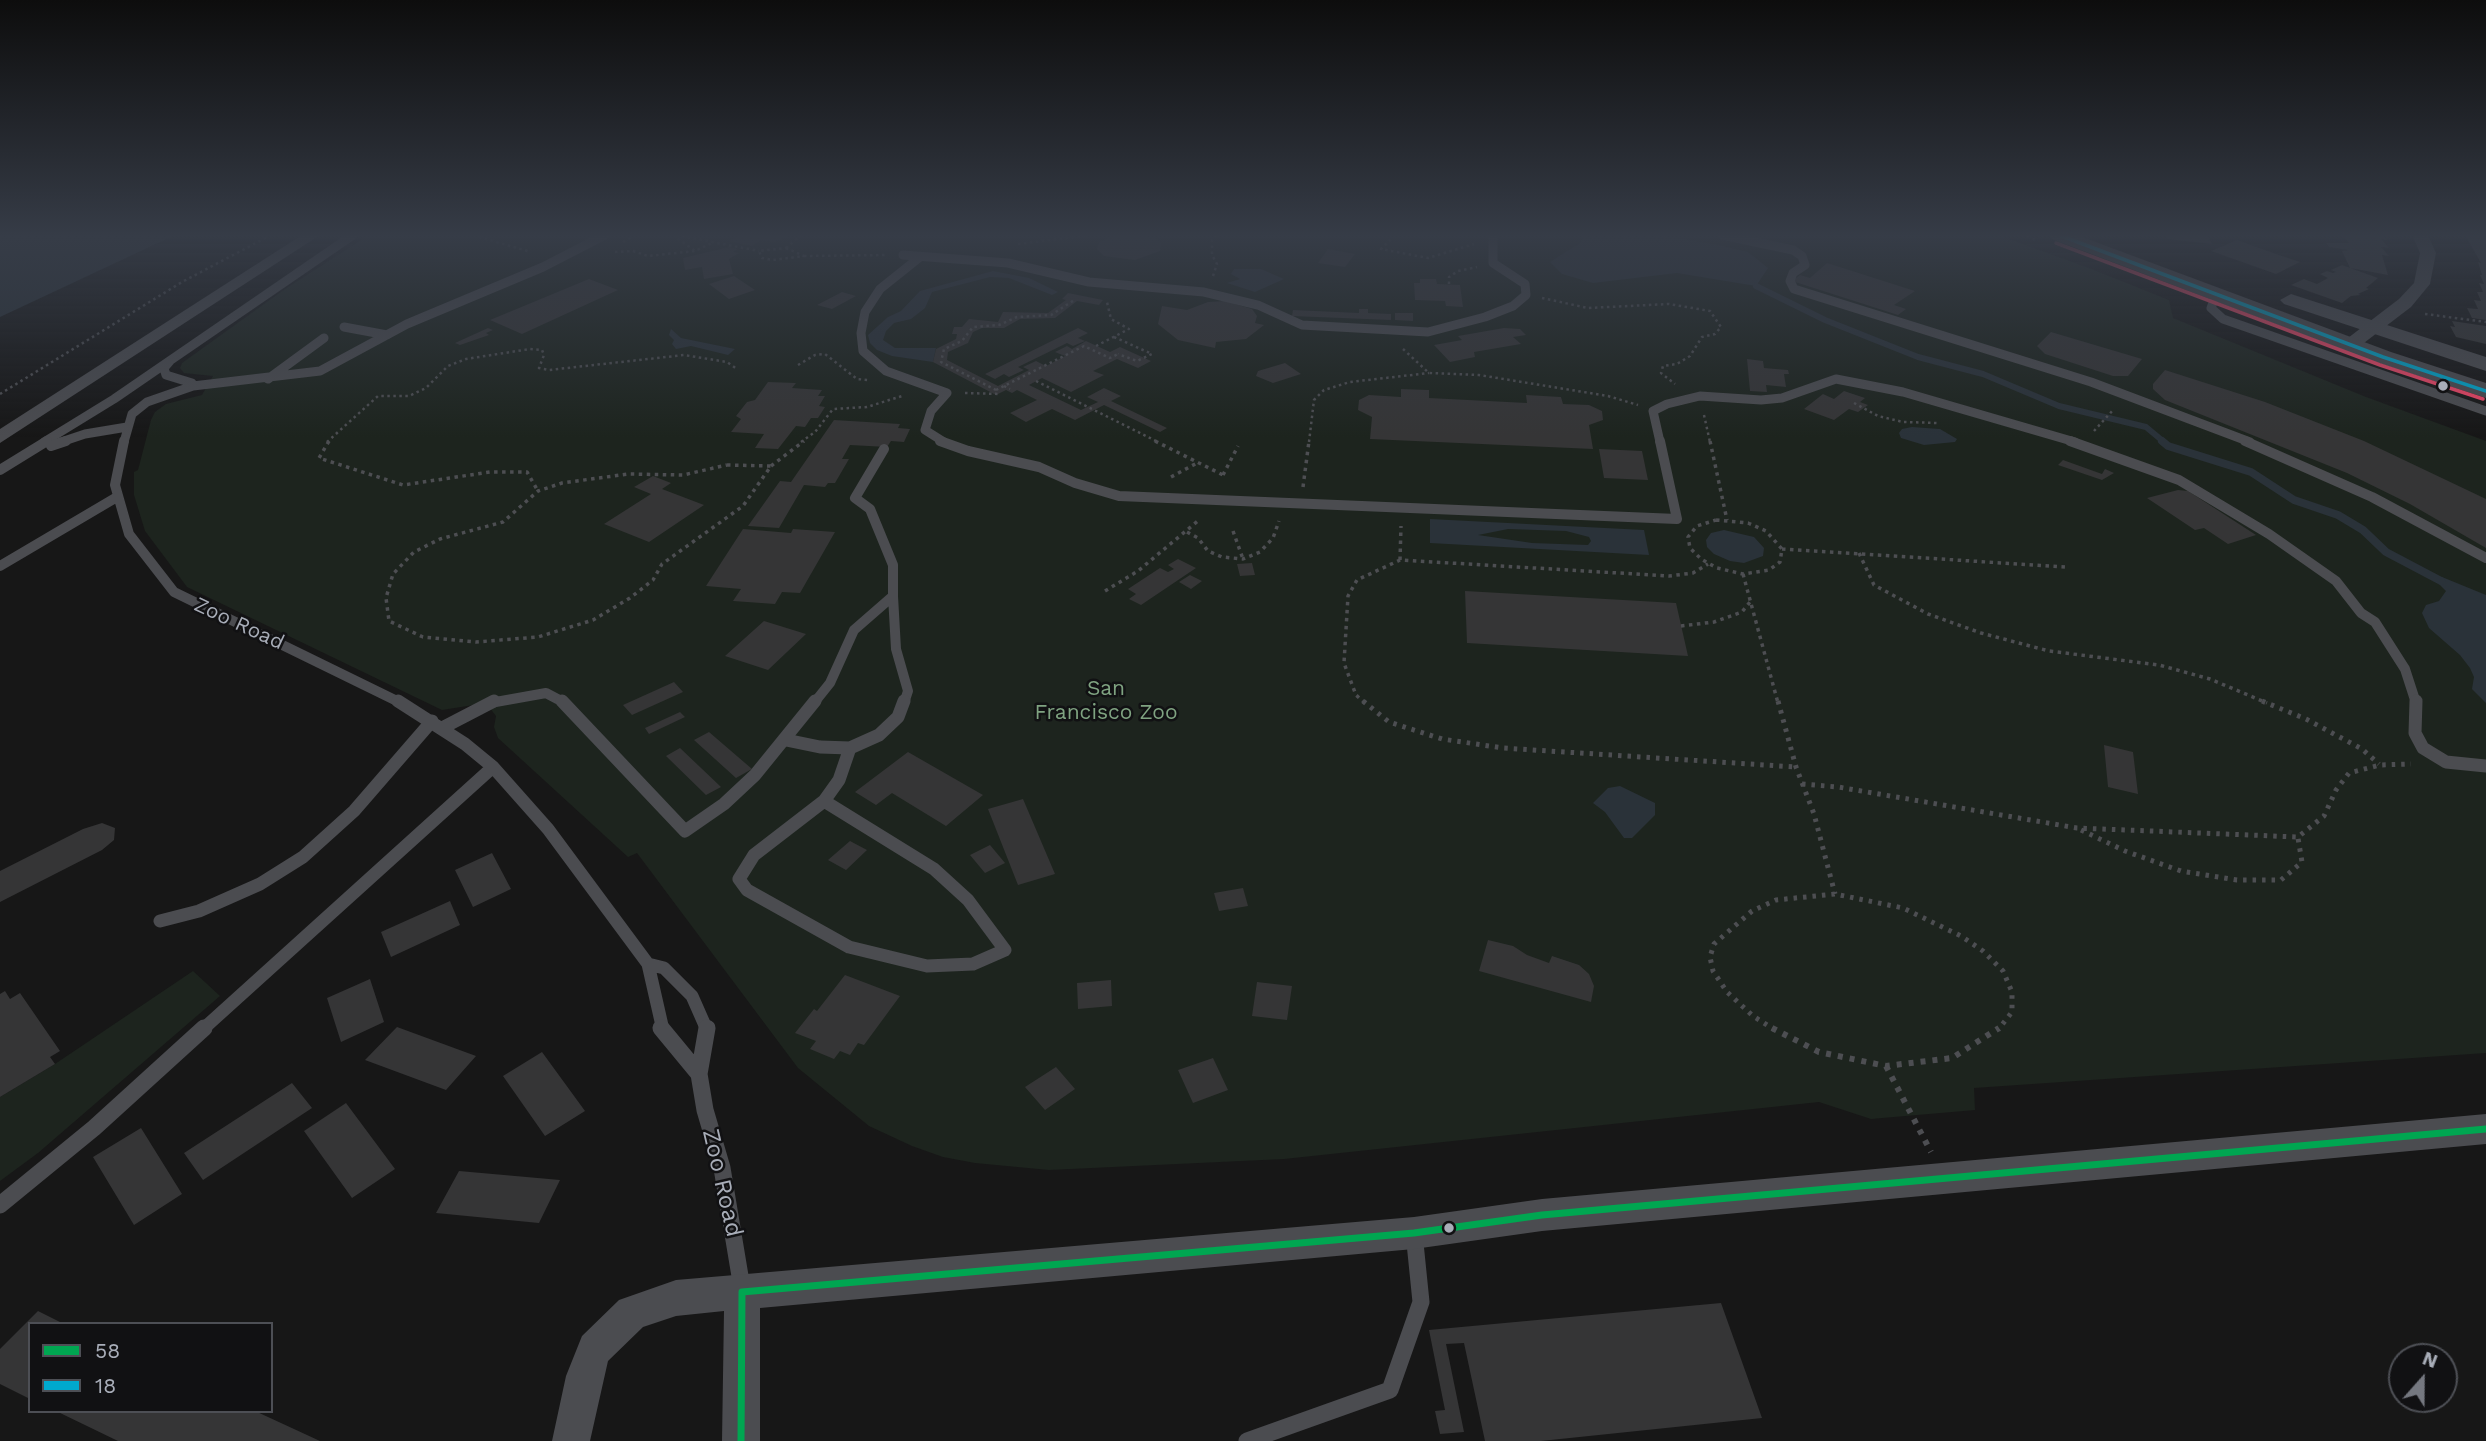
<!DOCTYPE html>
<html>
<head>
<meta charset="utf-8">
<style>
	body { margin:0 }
	#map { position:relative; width:2486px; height:1441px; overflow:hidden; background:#171717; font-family:"Work Sans",sans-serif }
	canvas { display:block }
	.legend { position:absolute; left:28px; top:1322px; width:245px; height:91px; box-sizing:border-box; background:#111113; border:2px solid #4d4f55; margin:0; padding:9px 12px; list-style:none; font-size:21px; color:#a8adb8 }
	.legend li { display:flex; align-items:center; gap:14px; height:35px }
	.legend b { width:35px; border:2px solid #4d4f55 }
	.north { position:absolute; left:2388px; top:1343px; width:70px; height:70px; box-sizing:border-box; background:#111113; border:2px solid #4d4f55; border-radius:50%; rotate:21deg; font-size:19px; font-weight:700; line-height:28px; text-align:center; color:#a8adb8 }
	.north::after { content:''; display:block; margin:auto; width:24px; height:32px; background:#757880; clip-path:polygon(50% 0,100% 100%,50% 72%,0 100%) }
</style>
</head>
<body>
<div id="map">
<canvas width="2486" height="1441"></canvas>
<ul class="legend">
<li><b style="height:9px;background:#00a651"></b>58</li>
<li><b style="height:9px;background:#00a9ce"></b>18</li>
</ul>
<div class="north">N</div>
</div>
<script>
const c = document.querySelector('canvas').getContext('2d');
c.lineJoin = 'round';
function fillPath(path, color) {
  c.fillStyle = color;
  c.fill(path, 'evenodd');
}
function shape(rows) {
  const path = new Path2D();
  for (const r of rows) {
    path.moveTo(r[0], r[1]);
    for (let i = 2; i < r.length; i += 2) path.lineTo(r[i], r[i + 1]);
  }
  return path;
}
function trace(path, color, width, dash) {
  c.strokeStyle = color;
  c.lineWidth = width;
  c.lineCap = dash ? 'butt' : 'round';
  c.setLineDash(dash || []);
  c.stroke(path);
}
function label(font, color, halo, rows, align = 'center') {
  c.font = font + ' "Work Sans",sans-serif';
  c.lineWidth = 5;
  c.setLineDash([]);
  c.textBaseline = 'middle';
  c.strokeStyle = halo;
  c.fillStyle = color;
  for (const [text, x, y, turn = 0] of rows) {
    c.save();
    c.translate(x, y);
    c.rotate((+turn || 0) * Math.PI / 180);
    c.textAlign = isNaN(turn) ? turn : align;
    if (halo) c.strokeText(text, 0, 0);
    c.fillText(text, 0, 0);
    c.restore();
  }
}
fillPath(shape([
	[369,235,1998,235,2089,268,2169,300,2173,318,2366,397,2486,441,2486,1053,1974,1088,1975,1110,1871,1119,1819,1102,1284,1159,1049,1170,975,1163,943,1157,912,1146,869,1126,798,1068,637,853,628,857,498,738,494,727,496,716,486,703,442,710,187,587,145,531,134,495,134,472,138,470,151,420,155,412,166,404,202,395,213,376,184,373,180,368,182,363,285,289],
	[193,971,220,996,38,1153,0,1181,0,1097,55,1064]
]), '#1d241e');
fillPath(shape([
	[0,235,175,235,0,317],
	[1585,235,1661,235,1718,245,1748,252,1768,268,1756,286,1677,273,1593,283,1562,274,1550,262,1580,243],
	[1234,269,1261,269,1284,279,1255,292,1227,283,1240,279,1231,274],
	[993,271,1029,278,1058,292,1052,295,1009,278,990,277,932,292,925,308,911,319,894,323,886,331,883,340,895,348,936,348,933,362,892,356,877,350,870,343,868,335,888,317,901,311,920,291],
	[671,329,681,338,735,349,728,355,691,346,676,349,672,344,674,340,669,335],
	[1912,427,1940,429,1957,439,1955,442,1924,445,1901,438,1899,433,1902,429],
	[1430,519,1644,530,1649,555,1430,543],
	[1508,529,1566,531,1589,537,1591,541,1588,545,1532,543,1478,535],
	[1724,530,1754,537,1764,548,1763,556,1744,563,1730,561,1714,554,1707,547,1706,540,1711,533],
	[2442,577,2486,595,2486,703,2472,689,2474,677,2470,668,2460,655,2429,628,2422,613,2426,605,2439,601,2446,591,2439,584],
	[1620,786,1655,803,1655,815,1632,838,1624,838,1605,812,1593,803,1608,788]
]), '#2a3239');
trace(shape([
	[1756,286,1825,320,1918,357,1983,374,2059,406,2146,427,2164,442]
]), '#2a3239', 6);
trace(shape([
	[2162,441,2168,446,2251,472,2294,500,2338,515,2363,530,2386,552,2441,581]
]), '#2a3239', 8);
fillPath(shape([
	[739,235,791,235,775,242,761,240,752,246,729,241],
	[1116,235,1155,237,1161,243,1160,251,1135,260,1104,256,1097,249,1099,242],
	[2167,235,2207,235,2212,244,2168,239],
	[2343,235,2384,236,2387,240,2381,239,2389,248,2381,247,2389,256,2382,255,2388,275,2350,268,2342,251,2348,250,2329,247,2326,243,2349,243],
	[2465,235,2486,235,2486,320,2472,318,2467,308,2478,309,2474,300,2481,301,2477,292,2483,292,2479,283,2484,284,2480,275,2482,275,2478,262,2481,263],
	[2237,240,2279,255,2300,262,2276,274,2211,251],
	[729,247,738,249,733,252,739,253,729,259,733,274,704,279,702,267,685,270,683,258],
	[1328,249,1355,254,1345,267,1318,263],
	[1827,263,1915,291,1894,305,1906,309,1898,315,1792,281,1800,275,1810,278],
	[2342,265,2378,278,2366,288,2369,289,2358,294,2361,295,2351,296,2342,303,2291,285,2304,279,2317,284,2328,278,2320,274,2327,271,2333,273,2336,272,2331,270],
	[734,276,755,290,729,299,709,284],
	[589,279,618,290,522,334,490,320],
	[1420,279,1436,279,1437,284,1460,285,1463,307,1446,306,1445,301,1415,300,1414,283,1420,283],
	[842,292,856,296,832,309,817,305],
	[1068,293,1103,300,1099,305,1077,301,1055,318,1020,319,1004,328,982,328,973,332,968,343,948,352,947,360,998,386,1029,370,1023,367,1036,361,1046,366,1065,356,1055,352,1067,346,1072,349,1086,341,1110,352,1120,347,1151,361,1138,368,1117,359,1093,371,1104,375,1071,392,1042,378,1029,385,1081,410,1098,402,1087,397,1104,388,1121,396,1111,401,1167,428,1160,432,1104,405,1075,420,1052,409,1026,422,1010,413,1037,400,1017,390,1012,393,1006,390,996,395,933,362,936,349,956,339,957,334,952,334,954,327,962,327,969,319,998,322,1003,312,1048,313,1066,300,1062,299],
	[1225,301,1252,309,1257,316,1255,323,1264,325,1246,339,1216,342,1215,348,1178,340,1158,324,1162,306,1187,310,1208,302],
	[1359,309,1368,309,1368,313,1391,314,1391,320,1292,316,1293,310,1359,313],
	[1395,313,1413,313,1413,321,1395,320],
	[2452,321,2486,326,2486,344,2456,337,2450,326,2455,327],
	[488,328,493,330,486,333,489,335,460,345,455,343],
	[1078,328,1088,333,1078,338,1085,341,1073,346,1067,343,1018,367,1024,370,1009,377,1004,374,995,379,985,374],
	[1504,328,1520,329,1526,335,1513,337,1521,344,1474,352,1475,357,1450,362,1434,345,1462,340,1458,336],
	[2051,332,2142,359,2128,376,2113,376,2045,354,2037,346],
	[1747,359,1763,361,1764,368,1788,370,1789,374,1784,374,1786,387,1766,385,1767,392,1750,391],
	[1285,363,1301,374,1273,383,1256,376,1258,371],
	[2165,370,2265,402,2364,441,2486,499,2486,548,2410,504,2347,473,2165,400,2153,389,2153,384],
	[768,382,796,383,792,388,822,390,818,396,825,396,819,406,825,407,818,418,811,418,805,427,796,426,778,449,755,448,764,434,731,432,741,419,736,416,747,402,755,400],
	[1401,389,1429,390,1429,398,1527,403,1526,395,1561,397,1563,404,1589,405,1602,411,1603,420,1589,425,1593,449,1370,439,1372,417,1358,410,1359,400,1369,395,1401,397],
	[1844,391,1865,398,1860,402,1868,405,1858,412,1849,409,1834,420,1804,409,1823,394,1834,399],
	[834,420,900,424,898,428,910,429,904,442,891,441,887,447,850,445,842,459,849,459,835,483,828,483,825,487,804,485,779,528,748,526,780,481,791,482],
	[1599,449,1642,451,1648,480,1604,478],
	[2063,460,2102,474,2105,469,2114,473,2102,480,2058,465],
	[653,476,671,483,662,489,704,505,649,542,604,524,651,494,634,487],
	[2178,490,2188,491,2256,535,2228,544,2204,528,2195,530,2147,498],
	[743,529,791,533,793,529,835,532,800,593,782,592,775,604,733,601,741,589,706,586],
	[1178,559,1196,568,1141,605,1129,599,1136,594,1128,589,1160,568,1168,572,1174,569,1168,565],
	[1252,563,1255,575,1240,576,1237,564],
	[1190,575,1202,581,1191,589,1179,582],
	[1465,591,1676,603,1688,656,1467,643],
	[764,621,806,634,768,670,725,656],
	[674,682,683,692,632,715,623,705],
	[680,712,685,717,649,734,645,728],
	[709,732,752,769,736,778,694,740],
	[2104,745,2133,752,2138,794,2108,787],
	[680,748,721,787,706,795,666,756],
	[908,752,983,795,946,826,892,793,876,805,855,792],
	[1023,799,1055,874,1018,885,988,809],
	[102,823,115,828,114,840,102,850,0,902,0,871,83,829],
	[850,841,867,850,846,870,828,860],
	[990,845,1005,863,985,873,970,855],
	[492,853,511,889,473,907,455,870],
	[1243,888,1248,906,1219,911,1214,893],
	[450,901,460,925,391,957,381,932],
	[1488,940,1513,946,1527,955,1549,963,1552,956,1579,965,1589,974,1594,986,1591,1002,1479,971],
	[845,975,900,996,864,1045,858,1043,850,1055,840,1051,834,1059,810,1049,816,1041,795,1033,814,1009,817,1011],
	[370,979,384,1022,341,1042,327,998],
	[1111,980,1112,1006,1078,1009,1077,983],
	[1257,982,1292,986,1287,1020,1252,1016],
	[5,991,10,999,20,993,60,1051,50,1057,55,1064,0,1097,0,994],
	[397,1027,476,1056,446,1090,365,1060],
	[542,1052,585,1111,545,1136,503,1076],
	[1213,1058,1228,1090,1193,1103,1178,1070],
	[1056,1067,1075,1089,1045,1110,1025,1087],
	[292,1083,312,1108,203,1180,184,1153],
	[346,1103,395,1169,352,1198,304,1131],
	[141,1128,182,1194,134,1225,93,1157],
	[459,1171,560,1180,539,1223,436,1213],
	[1721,1303,1762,1418,1541,1441,1485,1441,1464,1343,1446,1344,1464,1432,1440,1434,1435,1411,1445,1410,1429,1330],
	[38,1311,64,1324,30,1324,30,1399,0,1384,0,1349],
	[56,1411,255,1411,320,1441,118,1441]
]), '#353536');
trace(shape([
	[673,235,695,251],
	[676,235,759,251],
	[1395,235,1381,249,1428,258,1474,244],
	[2021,235,2036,240],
	[479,237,531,252],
	[623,242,635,235],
	[1018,244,1091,235],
	[786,248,801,235],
	[786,248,804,256,773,260,762,258,759,251,786,248],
	[615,252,633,251,648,256,695,251,714,242],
	[804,256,887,255],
	[1213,276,1217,264,1212,255,1212,240,1216,235],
	[1449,284,1449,277,1458,271,1477,267],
	[1542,298,1588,308,1669,304,1710,311,1721,327,1715,334,1702,337,1690,356,1677,364,1663,366,1661,373,1675,384],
	[2425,314,2486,322],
	[1114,337,1152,354,1137,361,1118,354],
	[1096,346,1129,329,1111,319,1107,302],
	[1403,349,1429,373,1479,375,1608,396,1638,405],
	[798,365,815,355,825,354,857,379,868,380],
	[1036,381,1158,442],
	[1004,386,1010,389],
	[996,390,941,362,944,349,962,341,973,327,999,325,1017,317,1051,315,1076,299],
	[965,393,1000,394],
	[0,394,182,282,271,235],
	[1854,403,1878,416,1903,422,1938,423],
	[1704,415,1710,442],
	[2094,431,2114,409],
	[327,442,378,396,409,396,426,388,448,366,466,359,530,349,542,350,544,355,539,368,549,370,684,355,727,362,737,369],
	[801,442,815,432,833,409,867,407,902,396],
	[1309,442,1314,400,1324,390,1350,382,1429,373]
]), '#4d4e52', 2.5, [2.5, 3.5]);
trace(shape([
	[329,441,319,458,403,485,490,472,527,472,538,491],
	[1155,441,1223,475],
	[1710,441,1727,520],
	[727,465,771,466,743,506,662,564,653,580,630,598,593,620,538,637,476,642,423,637,389,621,386,598,393,574,414,552,440,539,503,522,538,491,562,483,628,474,683,475,727,465],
	[771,466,804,441],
	[1223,475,1238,446],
	[1171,477,1197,463],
	[1303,487,1309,441],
	[1716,520,1748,523,1766,531,1782,549,1780,562,1769,570,1743,574,1717,568,1701,559,1690,548,1688,537,1697,526,1716,520],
	[1233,531,1243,559],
	[1187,532,1198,538,1208,551,1222,557,1243,559,1260,552,1273,538,1279,521],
	[1782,549,2066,567],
	[1859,553,1874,585,1928,614,1981,633,2049,651,2159,665,2210,679,2267,703],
	[1400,560,1401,526],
	[1743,574,1778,703],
	[1105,591,1138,571,1199,520],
	[1681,626,1714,622,1742,612,1750,602],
	[1365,703,1356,695,1344,663,1348,596,1357,580,1400,560,1669,576,1693,573,1708,564]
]), '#4d4e52', 3.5, [3.5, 4.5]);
trace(shape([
	[1363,701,1389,722,1442,739,1503,748,1796,767],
	[1778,701,1796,767,1814,814,1835,894],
	[2262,701,2306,719,2362,749,2379,764],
	[1802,784,1838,787,2077,828,2298,837,2324,816,2336,790,2349,773,2380,765,2411,764],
	[2081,830,2125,851,2181,871,2237,880,2281,880,2302,862,2298,838],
	[1775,1030,1753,1016,1727,992,1713,971,1710,957,1714,944,1752,911,1776,900,1835,894,1903,908,1961,936,1983,951,2003,971,2012,992,2012,1012,1998,1030]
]), '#4d4e52', 5, [3.5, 6]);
trace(shape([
	[1772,1028,1819,1052,1886,1066,1952,1058,1999,1028],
	[1886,1066,1931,1152]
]), '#4d4e52', 6, [5, 7]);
trace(shape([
	[1722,235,1793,250,1802,256,1805,265,1793,273,1790,281,1794,289,2091,382,2250,442],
	[903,255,1008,263,1089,282,1204,292,1258,305,1302,325,1428,332,1485,317,1513,306,1526,295,1525,284,1493,263,1493,235],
	[920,257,880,289,865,312,861,333,863,351,886,371,947,393,931,411,925,430,944,442],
	[2216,295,2211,308,2223,319,2486,411],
	[344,327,387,335],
	[170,361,164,368,166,375,192,383],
	[268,379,324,338],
	[44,442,114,399,353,235],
	[61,442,85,434,127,427],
	[124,442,132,414,147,402,193,386,320,371,407,324,543,267,605,235],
	[1660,442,1653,411,1667,404,1700,396,1761,400,1782,398,1836,379,1903,392,2075,442]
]), '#4b4c50', 9);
trace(shape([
	[124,441,115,485,129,534,174,592,401,703],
	[940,441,968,451,1039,467,1075,483,1119,496,1677,519,1660,441],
	[2070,441,2179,480,2269,534,2336,581,2361,613,2375,622,2405,669,2416,703],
	[2245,441,2372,497,2486,558],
	[51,446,66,441],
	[0,470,47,441],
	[0,566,117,497],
	[893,596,896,649,908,691,904,703],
	[490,703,546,693,565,703],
	[814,703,830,683,854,630,893,596,893,565,870,509,855,498,884,449]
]), '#4b4c50', 10);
trace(shape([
	[398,701,465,744,493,767,548,829,648,964,663,1030],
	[562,701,685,831,724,804,755,775,815,701],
	[2416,701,2415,733,2423,748,2446,762,2486,766],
	[442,728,494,701],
	[786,740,820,747,850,748,879,735,898,717,904,701],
	[824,801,934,869,968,900,1005,950,973,964,927,966,849,947,747,890,739,879,754,855,824,801],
	[824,801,839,780,850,748],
	[160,921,199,911,260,884,303,857,354,811,432,721],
	[648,964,664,968,692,996,707,1030],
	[202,1030,493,767]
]), '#4b4c50', 13);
trace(shape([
	[661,1028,699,1074],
	[707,1028,699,1074,705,1110,722,1168,742,1288],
	[0,1205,94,1128,204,1028],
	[1247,1441,1390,1390,1421,1302,1414,1233]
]), '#4b4c50', 17);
fillPath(shape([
	[302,235,320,235,0,443,0,429,302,235],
	[2412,235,2428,235,2436,253,2430,284,2411,307,2356,349,2344,349,2341,345,2344,341,2399,299,2414,283,2420,253,2412,235],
	[2486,1114,2486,1144,1542,1231,1414,1249,760,1308,760,1441,722,1441,724,1311,676,1316,643,1327,608,1361,590,1441,552,1441,566,1376,582,1336,619,1300,676,1280,1414,1217,1542,1199,2486,1114]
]), '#4b4c50');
fillPath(shape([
	[2049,235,2077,235,2391,352,2486,383,2486,398,2375,362,2052,239,2049,235],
	[2291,294,2486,357,2486,371,2284,304,2280,300,2291,294]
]), '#4b4c50');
trace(shape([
	[996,390,1084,346,1110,358,1118,354]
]), '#4d4e52', 2.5, [2.5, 3.5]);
trace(shape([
	[741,1441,742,1292,1414,1233,1542,1215,2486,1129]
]), '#00a651', 7);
trace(shape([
	[2059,235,2383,357,2486,391]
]), '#00a9ce', 3.5);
trace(shape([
	[2056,243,2380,365,2483,399]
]), '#f34667', 3.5);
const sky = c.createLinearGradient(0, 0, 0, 437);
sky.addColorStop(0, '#0d0d0d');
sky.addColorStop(0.54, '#363c47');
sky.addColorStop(1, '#363c4700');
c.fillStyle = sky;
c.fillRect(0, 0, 2486, 437);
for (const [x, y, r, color] of [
	[2443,386,6,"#a8adb8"],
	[1449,1228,6,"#a8adb8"]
]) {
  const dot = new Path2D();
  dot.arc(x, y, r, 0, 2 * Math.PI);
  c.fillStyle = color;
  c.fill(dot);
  trace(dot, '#111113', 2.5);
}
label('21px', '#a8adb8', '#111113', [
	["Zoo Road",239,624,25]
]);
label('21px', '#7fa381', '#111113', [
	["San",1106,689],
	["Francisco Zoo",1106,713]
]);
label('24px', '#a8adb8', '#111113', [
	["Zoo Road",722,1183,77]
]);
</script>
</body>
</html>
